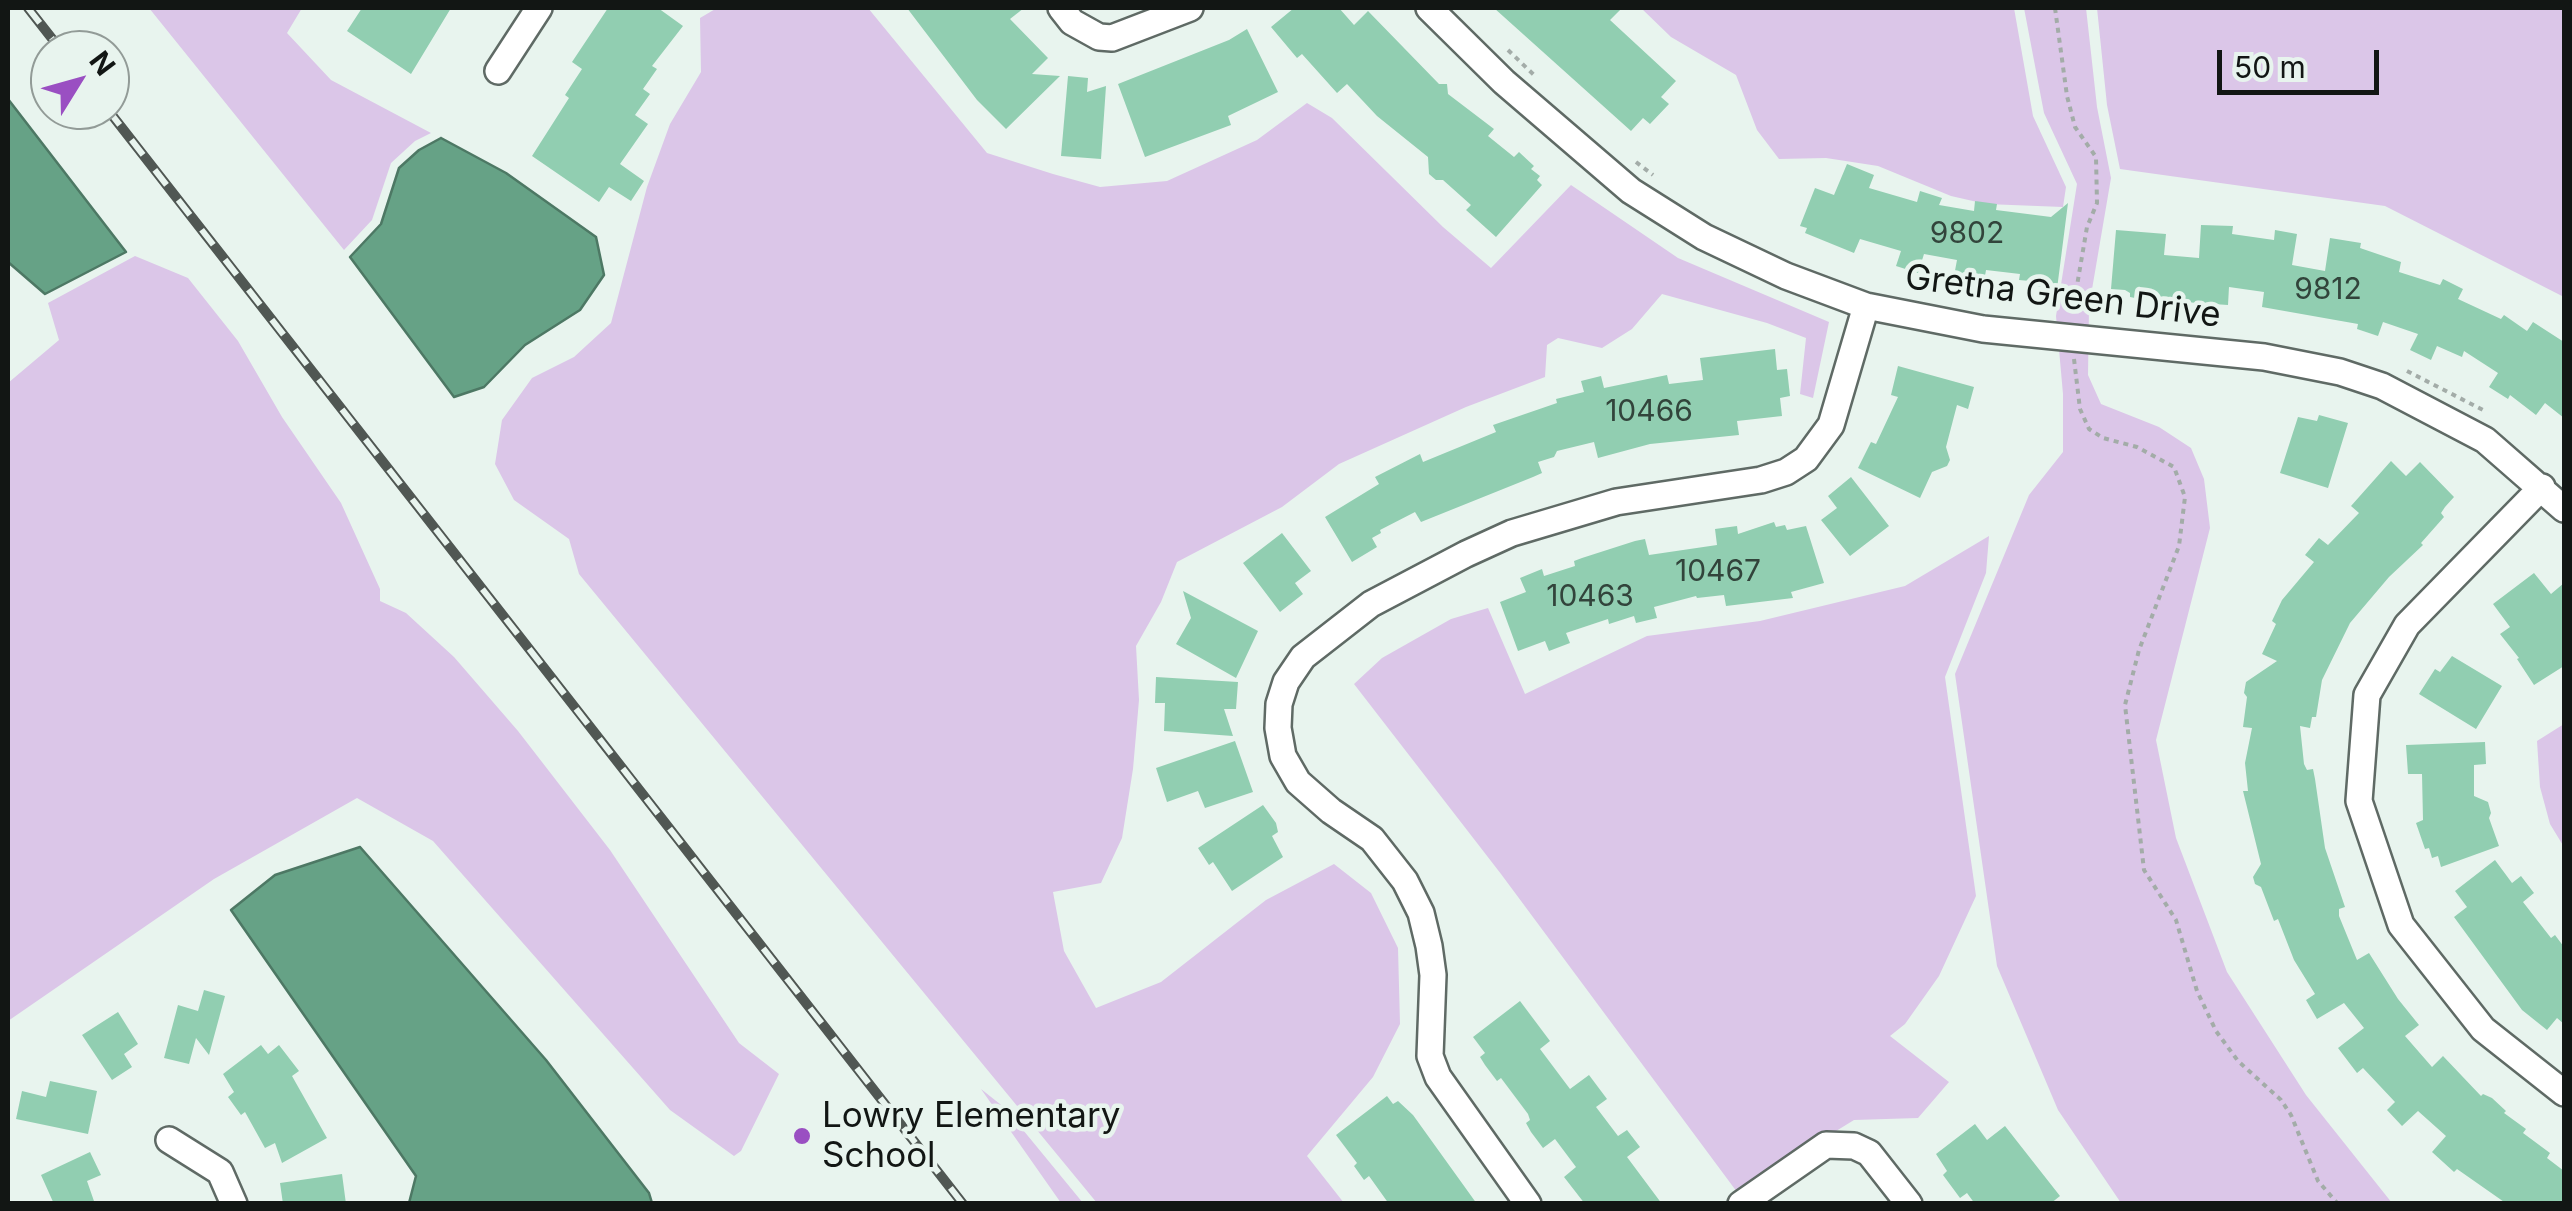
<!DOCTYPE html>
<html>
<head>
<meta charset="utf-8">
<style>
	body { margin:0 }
	#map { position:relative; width:2572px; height:1211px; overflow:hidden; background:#e8f4ee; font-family:Inter,sans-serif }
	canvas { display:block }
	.frame { position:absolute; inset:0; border:10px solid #121614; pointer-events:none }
	.north { position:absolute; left:30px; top:30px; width:100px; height:100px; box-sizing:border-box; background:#e8f4ee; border:2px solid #929b97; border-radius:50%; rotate:53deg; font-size:28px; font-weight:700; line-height:40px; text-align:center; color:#121614 }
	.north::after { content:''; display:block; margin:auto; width:35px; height:45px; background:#9a4fc2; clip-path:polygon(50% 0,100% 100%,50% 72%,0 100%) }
	.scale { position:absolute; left:2217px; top:50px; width:162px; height:45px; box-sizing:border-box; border:5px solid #121614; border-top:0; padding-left:12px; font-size:30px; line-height:35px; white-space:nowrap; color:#121614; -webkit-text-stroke:8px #e8f4ee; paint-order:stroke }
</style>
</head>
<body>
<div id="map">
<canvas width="2572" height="1211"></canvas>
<div class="frame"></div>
<div class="north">N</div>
<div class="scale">50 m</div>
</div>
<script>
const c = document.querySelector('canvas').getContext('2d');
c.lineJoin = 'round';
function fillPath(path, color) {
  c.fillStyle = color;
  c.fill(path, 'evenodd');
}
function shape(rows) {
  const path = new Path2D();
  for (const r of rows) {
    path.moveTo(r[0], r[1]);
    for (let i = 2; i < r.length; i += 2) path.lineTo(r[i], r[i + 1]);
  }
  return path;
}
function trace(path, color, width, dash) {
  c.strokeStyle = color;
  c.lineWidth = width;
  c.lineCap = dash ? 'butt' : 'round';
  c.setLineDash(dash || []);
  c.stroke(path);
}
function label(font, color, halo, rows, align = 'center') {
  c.font = font + ' Inter,sans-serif';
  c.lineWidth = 9;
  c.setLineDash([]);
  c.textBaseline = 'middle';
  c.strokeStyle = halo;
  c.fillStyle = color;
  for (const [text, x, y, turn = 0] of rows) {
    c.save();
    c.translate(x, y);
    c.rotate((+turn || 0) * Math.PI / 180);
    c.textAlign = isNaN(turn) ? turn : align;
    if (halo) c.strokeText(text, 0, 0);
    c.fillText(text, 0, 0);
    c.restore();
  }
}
fillPath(shape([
	[149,8,302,8,287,33,331,80,431,133,415,141,391,163,372,220,344,250],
	[717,8,868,8,987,153,1053,174,1100,187,1167,181,1257,140,1307,103,1332,118,1443,227,1491,268,1571,185,1678,258,1829,322,1813,398,1800,394,1806,338,1767,323,1662,294,1632,329,1602,348,1558,338,1547,345,1545,377,1466,407,1339,464,1282,507,1177,562,1161,602,1136,646,1139,700,1133,769,1122,838,1101,883,1053,892,1064,951,1096,1008,1161,982,1266,900,1334,864,1371,893,1398,948,1400,1024,1373,1077,1307,1156,1344,1203,1097,1203,579,574,569,539,514,500,495,464,502,420,532,378,574,357,611,323,647,187,670,124,701,72,700,18],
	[1641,8,2014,8,2033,116,2066,187,2063,207,1986,204,1951,196,1878,166,1826,158,1779,159,1757,130,1736,75,1671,37],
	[2024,8,2086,8,2097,107,2111,178,2089,307,2088,375,2101,404,2159,427,2191,448,2204,479,2210,528,2156,740,2176,838,2227,972,2306,1095,2392,1203,2121,1203,2058,1110,1997,966,1955,674,2029,495,2063,452,2063,394,2056,316,2077,184,2044,113],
	[2097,8,2564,8,2564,297,2385,206,2120,169,2107,105],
	[135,256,188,278,238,341,282,417,341,503,380,589,380,601,406,613,454,657,518,731,610,850,739,1043,779,1074,741,1151,734,1156,670,1110,433,841,357,798,214,879,8,1021,8,383,59,340,48,303],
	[1989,536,1986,573,1945,677,1976,896,1939,976,1905,1024,1890,1036,1949,1082,1918,1118,1854,1120,1737,1192,1501,874,1354,684,1382,658,1451,619,1488,608,1525,694,1647,636,1760,621,1905,586],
	[2564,724,2564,847,2550,824,2540,787,2537,741],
	[981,1089,1005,1108,1083,1203,1061,1203]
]), '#dbc6e8');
const water = shape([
	[8,99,126,252,45,294,8,262,8,99],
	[441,138,506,173,596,237,604,275,580,310,525,345,484,387,454,397,350,257,381,224,399,168,419,150,441,138],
	[360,847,546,1060,649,1193,652,1203,409,1203,416,1176,231,910,275,875,360,847]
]);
fillPath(water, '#66a286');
trace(water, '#4d7864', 2.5);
fillPath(shape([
	[362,8,451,8,411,74,347,31],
	[608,8,658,8,683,26,652,66,657,69,643,89,650,94,635,115,648,124,620,164,644,181,631,201,609,187,599,202,532,156,569,98,565,95,582,69,572,62],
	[907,8,1024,8,1010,19,1048,58,1032,74,1060,76,1006,129,977,100],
	[1294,8,1339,8,1354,25,1368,11,1439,84,1447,84,1448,94,1494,129,1488,136,1514,157,1519,152,1534,166,1531,169,1540,176,1537,180,1542,185,1496,237,1466,210,1471,205,1443,180,1436,180,1429,174,1428,157,1377,116,1347,84,1337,93,1302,54,1297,58,1271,27],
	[1494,8,1622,8,1610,20,1676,81,1661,97,1669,104,1650,124,1643,118,1631,131],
	[1247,29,1278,92,1228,116,1231,125,1145,157,1118,84,1229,40],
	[1068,76,1088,78,1087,92,1106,86,1101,159,1061,156],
	[1847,164,1874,175,1869,188,1917,202,1920,191,1942,198,1939,205,1974,211,1975,201,1997,204,1996,210,2051,217,2068,203,2057,289,2030,285,2030,281,2019,280,2020,274,1986,270,1984,282,1963,278,1954,276,1957,260,1924,254,1918,273,1896,266,1901,251,1860,239,1854,253,1805,233,1807,228,1800,226,1815,188,1834,195],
	[2201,225,2233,226,2232,234,2274,240,2275,230,2297,234,2292,265,2325,271,2330,238,2361,243,2360,248,2401,262,2399,272,2440,285,2443,279,2463,289,2458,299,2501,319,2504,315,2527,331,2533,322,2564,342,2564,418,2545,403,2536,415,2510,395,2508,399,2489,387,2498,373,2464,351,2462,357,2437,346,2431,360,2410,350,2418,334,2383,322,2378,336,2357,329,2358,324,2262,307,2264,292,2229,287,2228,305,2140,299,2130,297,2130,293,2125,290,2111,289,2116,230,2166,234,2164,255,2199,258],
	[1775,349,1777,370,1787,369,1790,396,1780,398,1782,416,1737,421,1739,435,1650,444,1598,458,1594,442,1557,451,1554,457,1538,462,1542,473,1533,477,1421,522,1415,512,1380,530,1381,533,1372,538,1377,547,1352,562,1325,517,1379,484,1375,477,1420,454,1423,462,1496,432,1493,425,1557,403,1556,399,1584,392,1581,381,1601,376,1604,388,1667,375,1669,384,1703,380,1700,358],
	[1898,366,1974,387,1968,409,1957,405,1946,447,1950,460,1947,466,1932,472,1920,498,1858,468,1871,442,1876,444,1898,397,1891,395],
	[2319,415,2348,423,2328,488,2280,473,2298,417,2317,421],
	[2391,461,2406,476,2420,462,2454,497,2445,507,2441,513,2444,517,2421,543,2423,545,2389,577,2350,623,2322,680,2316,717,2312,717,2310,728,2300,726,2304,764,2307,770,2313,769,2315,779,2325,848,2345,907,2339,909,2339,916,2357,960,2369,953,2398,999,2419,1025,2405,1036,2432,1067,2443,1056,2481,1096,2483,1094,2492,1098,2506,1111,2504,1113,2526,1129,2523,1133,2550,1153,2547,1158,2564,1171,2564,1204,2507,1204,2457,1169,2454,1172,2432,1152,2446,1136,2418,1111,2402,1126,2387,1110,2395,1102,2363,1068,2357,1073,2338,1048,2364,1028,2344,1003,2317,1019,2306,1000,2315,994,2294,960,2278,919,2274,921,2261,887,2255,884,2253,877,2261,864,2243,791,2248,791,2245,763,2252,728,2243,727,2247,697,2244,693,2246,682,2277,661,2262,654,2276,624,2272,621,2282,600,2314,562,2305,555,2319,538,2328,545,2359,513,2351,506],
	[1851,477,1889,526,1850,556,1821,520,1837,508,1828,496],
	[1774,522,1776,527,1785,525,1787,530,1806,526,1824,583,1791,592,1793,598,1726,606,1724,595,1697,598,1696,596,1654,607,1657,618,1636,623,1634,616,1609,624,1608,619,1566,633,1570,643,1549,651,1545,641,1518,651,1500,602,1526,592,1520,578,1542,569,1544,576,1575,566,1574,561,1582,558,1635,541,1645,539,1649,555,1717,545,1715,529,1737,526,1738,534],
	[1282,533,1311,571,1295,583,1303,594,1280,612,1243,563],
	[2534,573,2551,594,2564,583,2564,666,2534,685,2517,659,2519,658,2500,634,2510,627,2493,604],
	[1183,591,1258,631,1236,678,1176,644,1191,618],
	[2452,656,2502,686,2476,729,2419,694,2435,669,2440,672],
	[1156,677,1238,682,1236,709,1224,709,1233,736,1164,731,1165,703,1155,703],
	[1235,741,1253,792,1205,808,1198,791,1167,802,1156,768],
	[2485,742,2486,764,2474,765,2474,796,2488,802,2491,813,2489,818,2499,846,2441,867,2438,856,2432,858,2429,848,2425,849,2416,823,2423,820,2422,774,2408,774,2406,745],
	[1263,805,1276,823,1278,832,1272,836,1283,857,1232,891,1213,862,1209,865,1198,848],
	[2495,860,2512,883,2521,876,2534,893,2523,902,2551,938,2555,935,2564,947,2564,1024,2557,1018,2547,1030,2522,1010,2454,917,2467,907,2455,891],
	[204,990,225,996,209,1055,196,1038,189,1064,164,1058,178,1005,198,1011],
	[1520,1001,1550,1041,1540,1049,1570,1089,1589,1075,1607,1099,1596,1107,1618,1136,1627,1130,1640,1147,1627,1157,1662,1204,1585,1204,1564,1177,1576,1167,1555,1139,1543,1148,1531,1132,1526,1123,1530,1120,1528,1114,1501,1078,1497,1081,1485,1065,1480,1057,1485,1053,1473,1037],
	[118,1012,138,1044,124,1054,132,1067,112,1080,82,1035],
	[261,1045,268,1054,279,1045,299,1071,292,1076,327,1138,282,1163,275,1143,265,1148,245,1112,241,1115,228,1097,234,1092,223,1074],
	[50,1081,97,1091,88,1134,16,1119,22,1091,46,1097],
	[1387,1096,1393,1104,1398,1101,1413,1115,1477,1204,1389,1204,1369,1176,1364,1180,1354,1166,1357,1163,1336,1135],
	[1975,1124,1987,1140,2005,1126,2060,1196,2050,1204,1975,1204,1967,1193,1960,1198,1943,1175,1947,1171,1936,1154],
	[90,1152,101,1175,87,1181,95,1204,54,1204,41,1175],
	[342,1174,346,1204,283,1204,280,1183]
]), '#91ceb1');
const minor = shape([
	[1061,8,1072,22,1099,37,1112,38,1190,8],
	[1429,8,1504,82,1631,191,1704,237,1786,276,1866,306,1983,329,2264,357,2340,372,2382,386,2485,440,2564,509],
	[498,71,539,8],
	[2542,487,2407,625,2367,695,2359,801,2401,925,2483,1029,2564,1093],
	[169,1140,220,1172,234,1204],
	[1528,1204,1438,1077,1430,1056,1433,975,1429,946,1421,913,1405,881,1372,839,1331,811,1298,782,1283,756,1278,728,1279,704,1286,682,1303,657,1371,604,1466,554,1512,533,1616,502,1761,480,1786,472,1806,459,1831,425,1866,306],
	[1741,1204,1826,1145,1854,1146,1869,1153,1909,1204]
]);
trace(minor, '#5f6a65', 30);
trace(shape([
	[2055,8,2067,96,2075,127,2096,157,2097,203,2087,227,2072,315],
	[1508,50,1534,75],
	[1636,162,1653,175],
	[2074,359,2080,409,2089,429,2103,438,2137,447,2174,467,2185,497,2179,546,2139,650,2125,705,2144,870,2176,920,2197,991,2216,1031,2238,1061,2281,1100,2291,1115,2318,1181,2338,1204],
	[2407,371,2483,410]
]), '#a3aca8', 4, [5, 5]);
trace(minor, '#fff', 25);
const rail = shape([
	[28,8,61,50],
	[108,110,963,1204]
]);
trace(rail, '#505753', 10);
trace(rail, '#e8f4ee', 6, [19]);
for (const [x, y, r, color] of [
	[802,1136,10,"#9a4fc2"]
]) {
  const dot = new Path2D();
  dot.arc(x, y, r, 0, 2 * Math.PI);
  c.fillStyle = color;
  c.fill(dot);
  trace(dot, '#e8f4ee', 4);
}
label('30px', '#32443b', null, [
	["9802",1967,234],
	["9812",2328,290],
	["10466",1649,412],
	["10467",1718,572],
	["10463",1590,597]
]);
label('35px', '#121614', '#e8f4ee', [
	["Gretna Green Drive",2063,297,7]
]);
label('35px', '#121614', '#e8f4ee', [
	["Lowry Elementary",822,1116],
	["School",822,1156]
], 'left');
</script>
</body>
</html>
